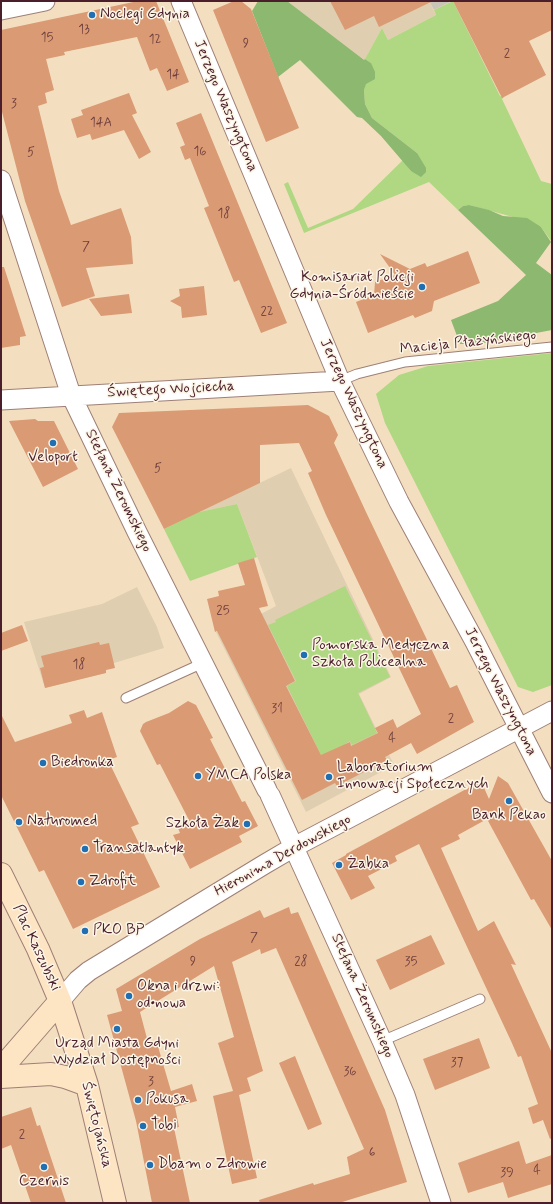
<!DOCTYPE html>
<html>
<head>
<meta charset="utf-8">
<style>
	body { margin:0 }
	#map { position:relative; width:553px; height:1204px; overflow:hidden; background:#f3dfc0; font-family:Mynerve,sans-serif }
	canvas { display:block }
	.frame { position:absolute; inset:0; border:2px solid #4a1f2b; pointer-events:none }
</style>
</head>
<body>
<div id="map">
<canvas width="553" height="1204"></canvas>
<div class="frame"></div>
</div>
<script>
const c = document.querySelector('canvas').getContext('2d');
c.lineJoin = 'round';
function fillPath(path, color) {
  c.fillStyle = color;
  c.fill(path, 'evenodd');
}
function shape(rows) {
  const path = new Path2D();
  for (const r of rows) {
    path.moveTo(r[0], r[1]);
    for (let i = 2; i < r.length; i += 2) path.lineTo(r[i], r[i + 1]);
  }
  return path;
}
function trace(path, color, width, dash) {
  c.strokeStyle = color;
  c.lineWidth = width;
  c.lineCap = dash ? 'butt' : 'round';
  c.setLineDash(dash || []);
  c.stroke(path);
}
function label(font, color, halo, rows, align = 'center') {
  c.font = font + ' Mynerve,sans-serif';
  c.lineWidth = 3;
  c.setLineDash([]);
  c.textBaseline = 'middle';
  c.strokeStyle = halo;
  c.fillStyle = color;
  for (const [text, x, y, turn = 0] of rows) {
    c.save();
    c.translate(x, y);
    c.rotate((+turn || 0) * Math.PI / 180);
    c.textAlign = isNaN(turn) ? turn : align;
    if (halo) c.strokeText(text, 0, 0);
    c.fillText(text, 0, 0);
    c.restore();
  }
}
fillPath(shape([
	[287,1,429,1,436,15,388,40,382,28,364,61],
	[291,468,391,677,359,694,394,765,306,812,216,632,238,626,276,606,237,504,199,512],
	[137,587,157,627,164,648,114,663,106,670,106,673,45,688,24,622,102,604]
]), '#e0ceb1');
fillPath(shape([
	[429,1,452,1,434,10]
]), '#cac3b8');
fillPath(shape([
	[453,1,500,96,504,97,502,99,541,181,552,184,552,242,541,227,513,217,469,205,463,206,458,210,429,182,304,233,284,184,288,182,308,228,353,209,403,160,411,171,417,153,372,118,365,104,364,90,371,63,365,59,382,28,388,40,436,15,434,10],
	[552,353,552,685,533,692,518,687,385,423,376,394,399,375,428,366],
	[237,504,257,557,190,581,164,529,199,512],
	[345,586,390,677,358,693,377,733,352,745,350,741,345,744,346,748,323,759,287,686,296,681,268,625,276,622,275,620]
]), '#b0d781');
fillPath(shape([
	[258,1,287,1,364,60,365,59,371,63,375,72,375,79,366,84,364,90,365,104,372,118,417,153,426,168,426,172,421,177,411,171,381,136,362,118,357,117,300,60,278,77,252,11],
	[469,205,489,210,503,216,527,218,541,227,551,242,536,263,552,275,552,330,478,344,460,344,451,320,498,301,526,275,458,210,463,206]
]), '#8cb86f');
fillPath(shape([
	[138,1,156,1,189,82,167,91,157,68,150,71,137,37,64,52,65,55,46,59,54,90,45,93,47,103,38,106,59,191,71,225,121,208,131,237,133,264,86,268,95,296,62,307,25,201,1,108,1,30],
	[234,1,241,1,251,9,299,128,266,142,213,10],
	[330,1,433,1,379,27,374,16,345,30],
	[453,1,552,1,552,30,529,41,546,75,502,98],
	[129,93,137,113,132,115,151,152,139,159,124,130,92,140,90,134,77,138,71,119,83,115,81,110],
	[201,113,287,323,261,333,239,280,234,282,204,208,209,206,190,158,185,160,180,147,185,145,176,123],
	[468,251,480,283,434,301,432,311,415,318,413,315,368,333,356,302,374,295,375,282,395,275,380,254,410,269,425,263,427,267],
	[1,267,4,267,26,336,20,337,20,345,1,348],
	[204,286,207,315,182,318,181,307,170,301,180,296,179,289],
	[129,294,132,313,101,316,89,299],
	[308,405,329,416,338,435,334,443,366,512,450,688,457,685,474,722,417,754,411,743,385,757,387,760,337,786,335,783,302,800,217,631,215,632,207,599,219,596,218,591,245,585,238,563,254,558,268,606,259,608,295,681,286,686,321,755,350,742,351,746,378,733,375,728,393,719,397,728,421,714,326,515,308,473,312,471,299,443,260,445,260,483,164,529,112,427,119,413],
	[35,419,38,421,54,421,78,469,43,487,9,421],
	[22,625,28,641,1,651,1,633],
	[99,642,100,645,109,643,115,668,106,670,106,673,45,688,40,668,44,667,41,656],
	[188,701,196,705,213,738,210,739,242,802,245,801,258,826,239,836,242,842,190,869,173,835,180,833,178,828,190,822,160,764,157,765,140,731,143,724,146,722,169,713],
	[84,710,87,718,102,712,117,757,108,760,139,824,131,827,160,887,73,929,44,870,39,872,1,795,1,714,15,742,72,723,69,715],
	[498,776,508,783,552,861,552,930,534,899,531,900,487,819,458,835,460,839,441,848,478,931,494,921,516,965,511,964,552,1053,552,1138,550,1139,543,1120,533,1124,528,1108,538,1104,521,1056,518,1057,511,1041,419,844,395,856,397,861,368,876,375,888,351,900,332,863,346,855,346,854,481,781,489,799],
	[289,907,291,914,298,912,385,1110,407,1182,339,1203,260,1203,259,1200,313,1183,314,1185,350,1174,347,1157,364,1149,276,948,261,954,260,949,232,962,263,1071,247,1078,251,1091,239,1095,257,1178,232,1184,213,1096,233,1091,218,1043,234,1037,214,966,140,1012,149,1046,157,1043,171,1091,192,1084,197,1101,175,1107,179,1127,174,1128,190,1203,152,1203,136,1121,107,1015,122,1011,116,989,200,939,260,910,264,918],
	[431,935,445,964,390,990,376,960],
	[479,1038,490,1068,435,1090,423,1059],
	[295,1056,322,1124,308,1130,279,1063],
	[31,1107,37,1126,40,1125,66,1203,31,1203,11,1145,1,1149,1,1117],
	[519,1141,526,1164,552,1155,552,1184,508,1198,503,1182,468,1193,458,1163]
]), '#da9a73');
const lane = shape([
	[340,381,357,374,405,362,552,347],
	[126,698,203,663],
	[382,1041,480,999]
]);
const street = shape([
	[181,1,340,381,399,502,475,642,552,793],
	[1,10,45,1],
	[1,180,71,395,137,532,267,790],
	[1,400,340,381],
	[270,795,382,1041,405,1095,441,1203],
	[60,1001,78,980,89,971,265,864,294,847,552,711]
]);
const secondary = shape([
	[1,874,38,949,60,1001,87,1085,115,1203],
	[1,1069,60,1001],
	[1,1077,51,1074,65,1077,87,1085]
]);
trace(lane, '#9e7f76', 11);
trace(street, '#9e7f76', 21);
trace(secondary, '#9e7f76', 24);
trace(lane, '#fff', 9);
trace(street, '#fff', 19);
trace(secondary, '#fde5c4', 22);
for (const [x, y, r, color] of [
	[92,15,4,"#1f6fb2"],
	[422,287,4,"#1f6fb2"],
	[53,443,4,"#1f6fb2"],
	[304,655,4,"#1f6fb2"],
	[43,763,4,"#1f6fb2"],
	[198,776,4,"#1f6fb2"],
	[329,777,4,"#1f6fb2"],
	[509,801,4,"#1f6fb2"],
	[19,822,4,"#1f6fb2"],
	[247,824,4,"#1f6fb2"],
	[85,849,4,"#1f6fb2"],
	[339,865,4,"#1f6fb2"],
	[81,882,4,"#1f6fb2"],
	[85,931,4,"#1f6fb2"],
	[129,996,4,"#1f6fb2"],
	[117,1029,4,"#1f6fb2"],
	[138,1100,4,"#1f6fb2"],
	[143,1126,4,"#1f6fb2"],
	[150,1165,4,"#1f6fb2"],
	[44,1167,4,"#1f6fb2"]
]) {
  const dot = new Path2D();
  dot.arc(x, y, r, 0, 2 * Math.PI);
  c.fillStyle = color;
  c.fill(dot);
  trace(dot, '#fcf5e5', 1.5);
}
label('13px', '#6e3e3d', null, [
	["13",84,30],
	["15",47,38],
	["12",155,40],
	["9",246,44],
	["2",507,54],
	["14",173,75],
	["3",14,104],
	["14A",101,123],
	["16",200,152],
	["5",31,153],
	["18",224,214],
	["7",86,247],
	["22",267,312],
	["5",158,469],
	["25",223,611],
	["18",79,665],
	["31",277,709],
	["2",451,719],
	["4",392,739],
	["7",254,938],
	["9",193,962],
	["28",301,962],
	["35",411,962],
	["37",457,1063],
	["36",350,1072],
	["3",151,1082],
	["2",22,1135],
	["6",372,1153],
	["4",537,1171],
	["39",507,1173]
]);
label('15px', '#4a1f2b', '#fcf5e5', [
	["Noclegi Gdynia",100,15],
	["Komisariat Policji",414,278,"right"],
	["Gdynia-Śródmieście",414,295,"right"],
	["Veloport",53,458,"center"],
	["Pomorska Medyczna",312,646],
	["Szkoła Policealna",312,663],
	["Biedronka",51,763],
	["Laboratorium",337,768],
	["Innowacji Społecznych",337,785],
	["YMCA Polska",206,776],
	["Bank Pekao",509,816,"center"],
	["Naturomed",27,822],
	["Szkoła Żak",239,824,"right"],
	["Transatlantyk",93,849],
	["Żabka",347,865],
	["Zdrofit",89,882],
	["PKO BP",93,931],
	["Okna i drzwi:",137,987],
	["od•nowa",137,1004],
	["Urząd Miasta Gdyni",117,1044,"center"],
	["Wydział Dostępności",117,1061,"center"],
	["Pokusa",146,1100],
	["Tobi",151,1126],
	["Dbam o Zdrowie",158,1165],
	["Czernis",44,1182,"center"]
], 'left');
label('15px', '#4a1f2b', '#fcf5e5', [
	["Jerzego Waszyngtona",225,106,67],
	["Macieja Płażyńskiego",468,343,-6],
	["Świętego Wojciecha",171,390,-3],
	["Jerzego Waszyngtona",353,404,65],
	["Stefana Żeromskiego",118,491,64],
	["Jerzego Waszyngtona",500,692,63],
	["Hieronima Derdowskiego",283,856,-29],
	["Plac Kaszubski",36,948,65],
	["Stefana Żeromskiego",362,996,66],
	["Świętojańska",96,1125,76]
]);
</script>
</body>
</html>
